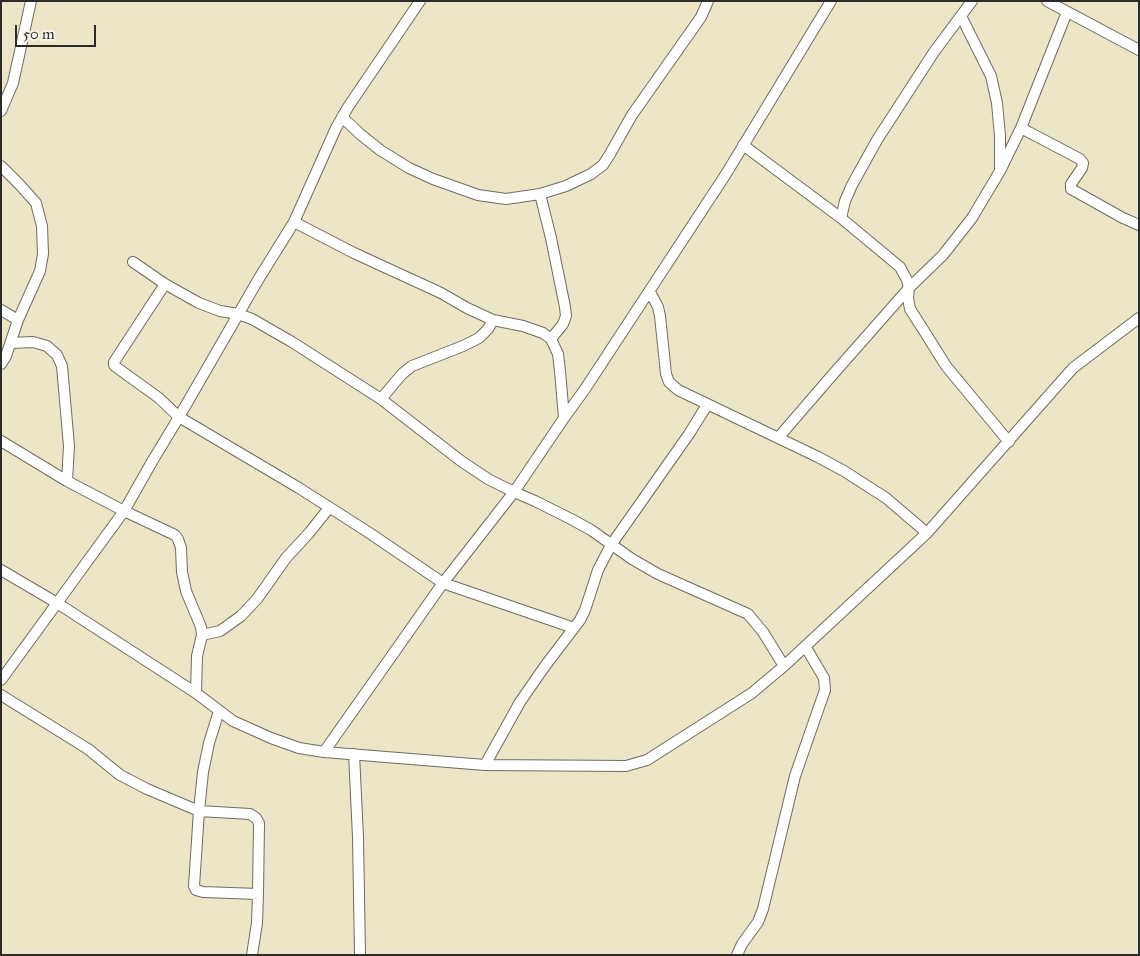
<!DOCTYPE html>
<html>
<head>
<meta charset="utf-8">
<style>
	body { margin:0 }
	#map { position:relative; width:1140px; height:956px; overflow:hidden; background:#ece5c6; font-family:"IM FELL Great Primer",serif }
	canvas { display:block }
	.frame { position:absolute; inset:0; border:2px solid #2b2b2b; pointer-events:none }
	.scale { position:absolute; left:15px; top:25px; width:81px; height:22px; box-sizing:border-box; border:2px solid #2b2b2b; border-top:0; padding-left:6px; font-size:15px; line-height:18px; white-space:nowrap; color:#2b2b2b; -webkit-text-stroke:4px #f7f3e8; paint-order:stroke }
</style>
</head>
<body>
<div id="map">
<canvas width="1140" height="956"></canvas>
<div class="frame"></div>
<div class="scale">50 m</div>
</div>
<script>
const c = document.querySelector('canvas').getContext('2d');
c.lineJoin = 'round';
function shape(rows) {
  const path = new Path2D();
  for (const r of rows) {
    path.moveTo(r[0], r[1]);
    for (let i = 2; i < r.length; i += 2) path.lineTo(r[i], r[i + 1]);
  }
  return path;
}
function trace(path, color, width, dash) {
  c.strokeStyle = color;
  c.lineWidth = width;
  c.lineCap = dash ? 'butt' : 'round';
  c.setLineDash(dash || []);
  c.stroke(path);
}
const street = shape([
	[1047,1,1139,50],
	[961,16,991,76,997,103,1000,136,1000,168],
	[1,111,13,83,31,1],
	[342,117,360,134,380,150,409,168,433,179,478,195,506,199,540,194,566,186,591,174,603,165,610,154,632,115,701,17,708,1],
	[1021,128,1080,159,1083,163,1082,168,1071,184,1071,189,1123,218,1139,225],
	[743,145,841,218,900,267,907,280,909,288,908,298,910,309,926,334,946,366,1009,442],
	[1,166,19,184,36,203,42,226,43,254,40,271,18,320,6,356,1,364],
	[540,194,551,238,565,307,566,316,563,324,551,339],
	[841,218,845,201,852,185,877,140,934,52,972,1],
	[294,222,354,253,441,293,467,308,493,320,523,326,543,333,551,339,558,354,560,371,564,418],
	[133,262,165,284,199,303,220,311,238,314,252,319,292,342,381,399,461,461,488,479,514,492,535,501,571,519,591,530,632,559,658,574,748,614,763,632,784,666],
	[165,284,114,362,114,365,116,367,159,398,179,417,299,488,368,532,443,583,574,628],
	[650,292,658,307,660,316,666,374,669,382,678,390,818,457,844,471,886,498,927,533],
	[1,310,18,320],
	[11,343,33,342,47,346,57,355,62,366,69,446,67,481],
	[381,399,402,374,412,366,463,346,479,338,488,329,493,320],
	[778,438,828,380,909,288,943,255,972,218,1000,171,1021,128,1067,12],
	[1,441,67,481,124,511,175,535,178,539,181,548,182,572,186,591,201,627,202,635,197,656,196,693],
	[1,570,57,603,196,693,233,721,271,738,299,748,324,752,485,765,626,766,647,760,752,693,784,666,927,533,1073,368,1139,318],
	[202,635,220,631,241,616,257,599,286,558,309,533,329,508],
	[1,680,124,511,153,460,179,417,258,280,294,222,336,128,348,107,420,1],
	[1,695,88,749,120,775,147,789,199,811,250,814,256,818,259,823,258,894,257,923,252,955],
	[219,711,209,743,203,772,199,811,194,886,196,890,203,892,258,894],
	[324,752,443,583,514,492,564,418,585,389,726,174,831,1],
	[354,754,358,837,360,955],
	[485,765,520,702,545,666,580,620,585,610,598,570,611,545,689,434,707,405],
	[737,955,742,944,758,922,763,909,795,776,825,690,824,678,805,646]
]);
trace(street, '#6f6c61', 12);
trace(street, '#fff', 10);
</script>
</body>
</html>
